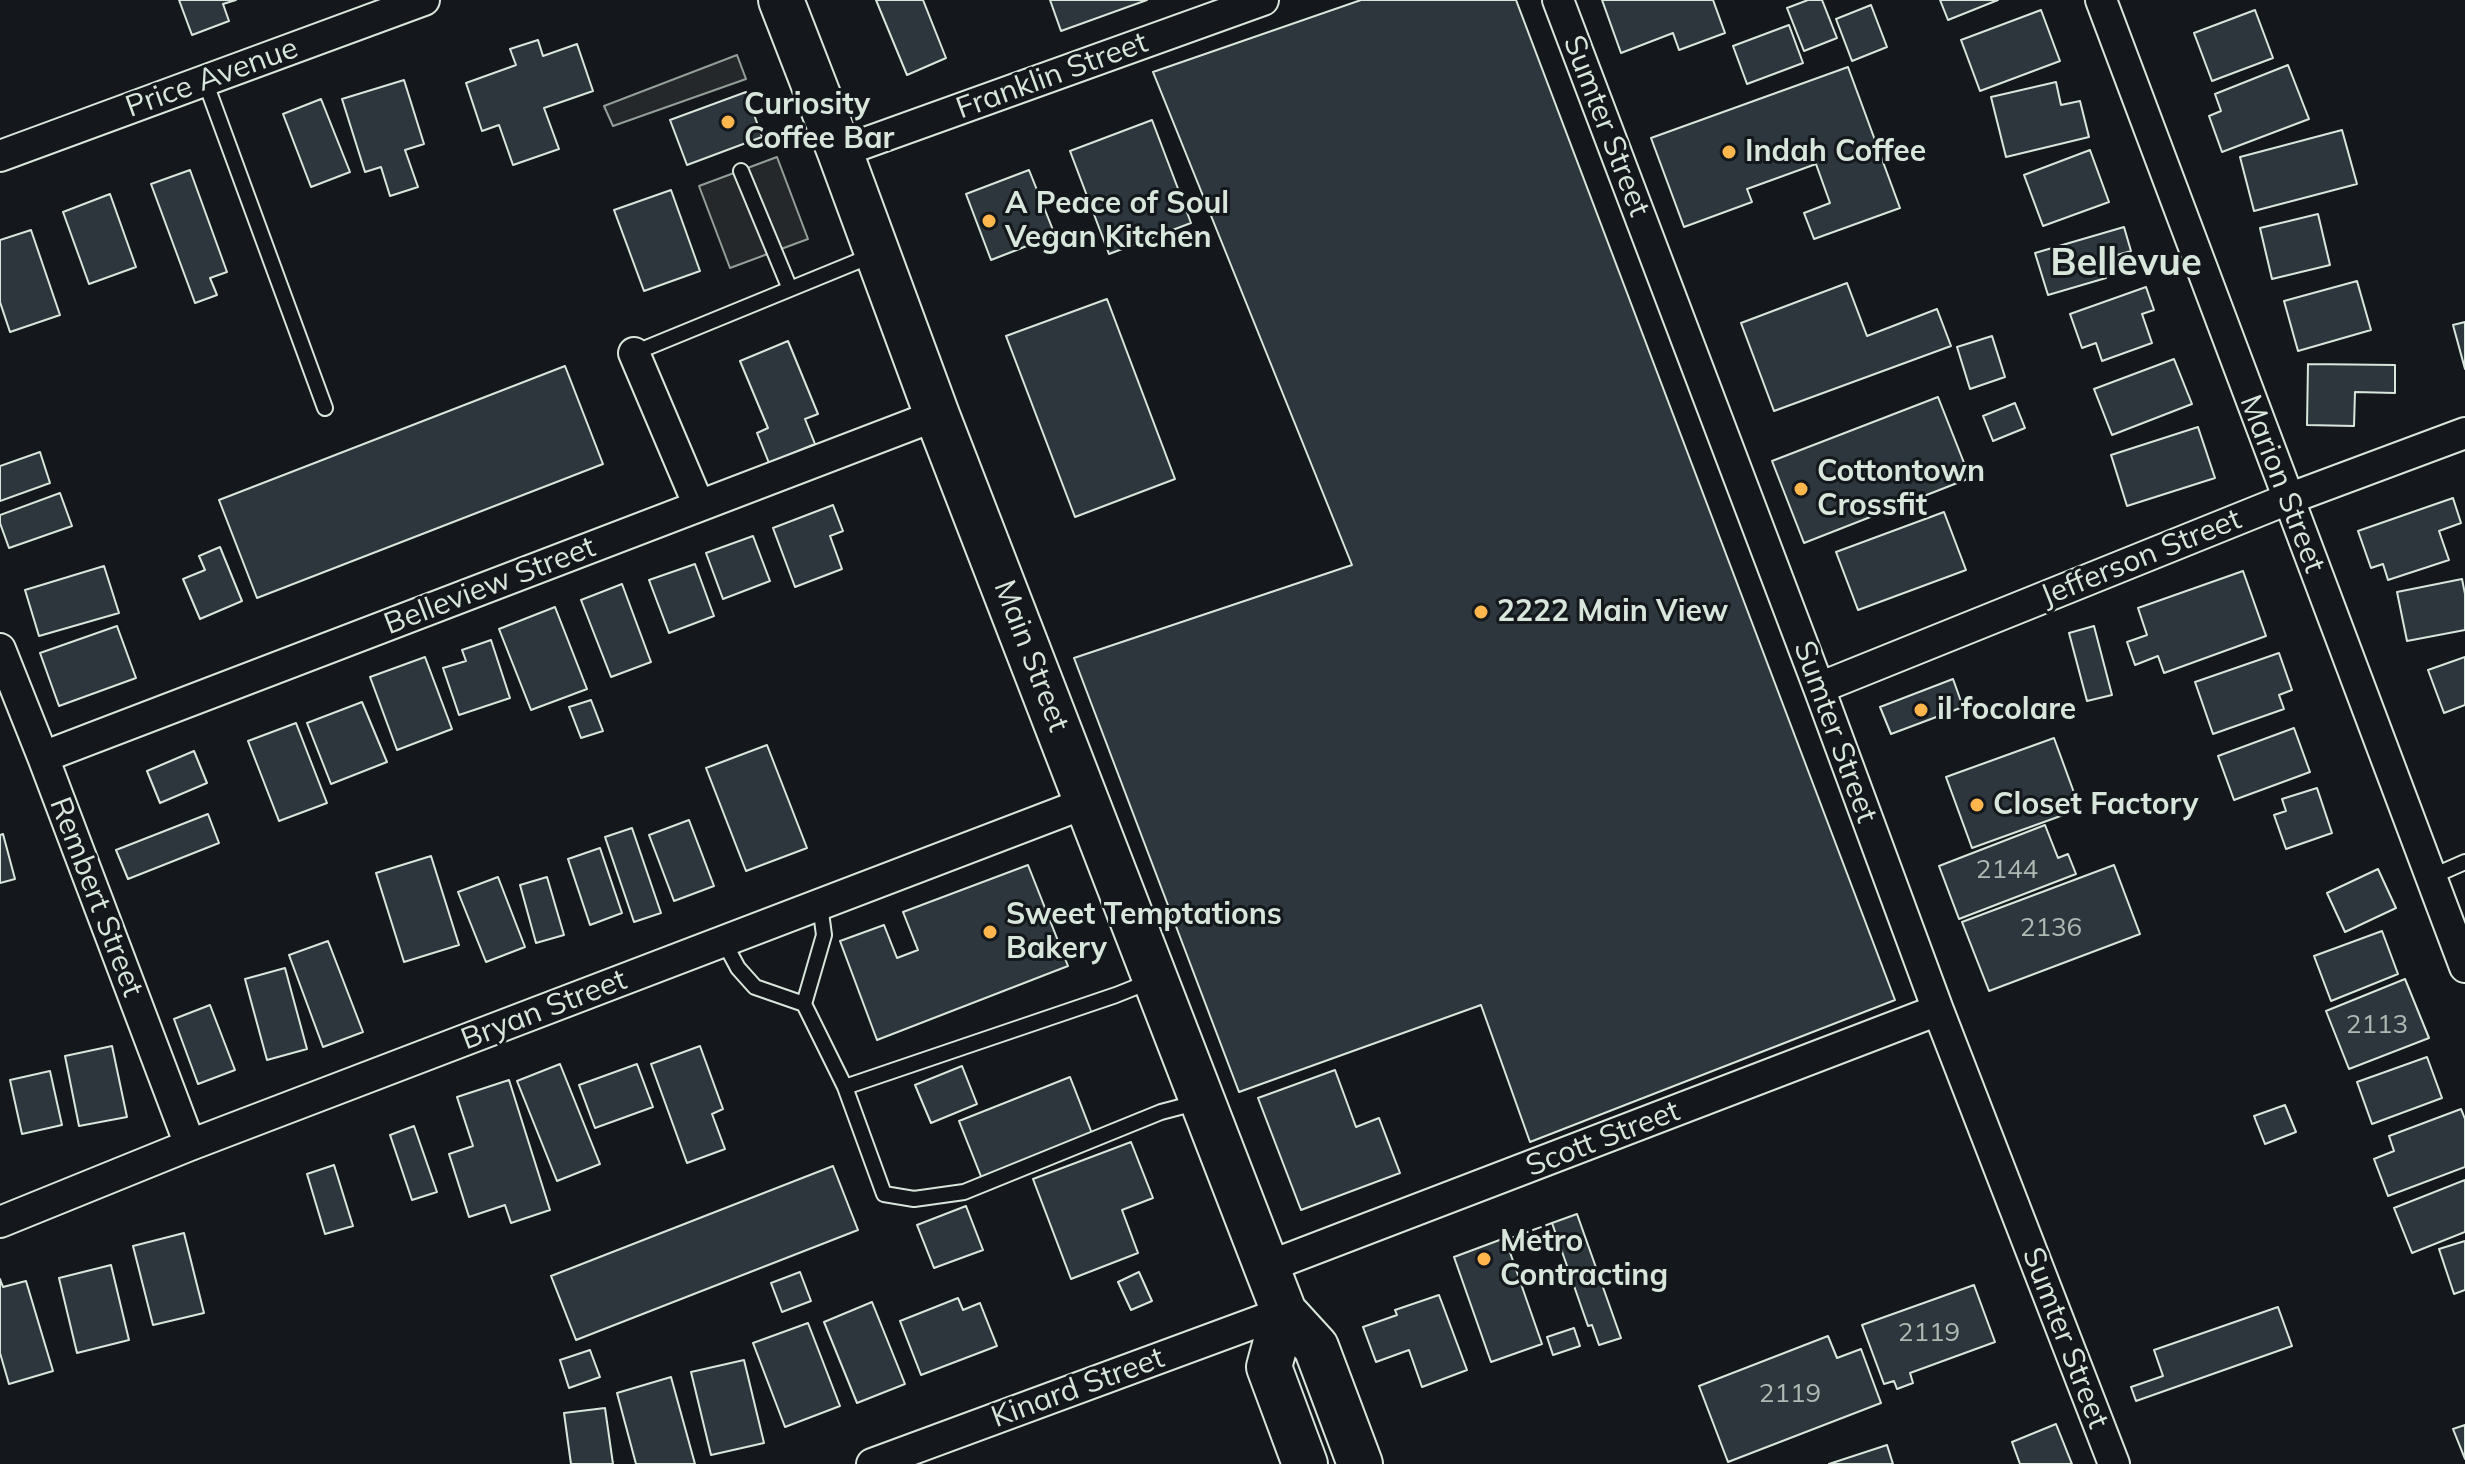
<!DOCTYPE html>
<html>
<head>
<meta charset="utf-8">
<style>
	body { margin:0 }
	canvas { display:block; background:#14181c }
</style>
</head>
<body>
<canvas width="2465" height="1464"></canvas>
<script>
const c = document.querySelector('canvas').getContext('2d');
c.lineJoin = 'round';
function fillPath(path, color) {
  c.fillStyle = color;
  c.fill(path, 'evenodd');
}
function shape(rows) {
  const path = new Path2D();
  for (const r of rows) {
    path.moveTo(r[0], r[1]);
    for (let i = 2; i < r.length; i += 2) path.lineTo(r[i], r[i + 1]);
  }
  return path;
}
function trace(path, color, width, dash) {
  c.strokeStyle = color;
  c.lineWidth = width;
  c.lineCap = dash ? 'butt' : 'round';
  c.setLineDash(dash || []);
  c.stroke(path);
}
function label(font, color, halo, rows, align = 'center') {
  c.font = font + ' Mulish,sans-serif';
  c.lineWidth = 6;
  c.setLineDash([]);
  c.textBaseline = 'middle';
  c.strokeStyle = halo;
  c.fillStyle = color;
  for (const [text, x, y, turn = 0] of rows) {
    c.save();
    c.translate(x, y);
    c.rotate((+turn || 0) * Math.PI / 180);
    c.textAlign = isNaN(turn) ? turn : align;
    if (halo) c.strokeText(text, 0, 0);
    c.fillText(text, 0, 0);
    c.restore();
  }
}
const parking = shape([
	[737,55,746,79,613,126,604,106,737,55],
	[777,157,808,239,730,268,699,186,777,157]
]);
fillPath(parking, '#24282b');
trace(parking, '#939e99', 2);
const building = shape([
	[179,0,236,0,223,4,229,21,192,35,179,0],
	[876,0,923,0,946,58,907,75,876,0],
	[1050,0,1147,0,1061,31,1050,0],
	[1361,0,1516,0,1895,1000,1530,1142,1481,1005,1239,1092,1074,658,1352,565,1153,72,1361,0],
	[1602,0,1713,0,1725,33,1679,50,1673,33,1621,53,1602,0],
	[1808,0,1822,0,1837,38,1804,51,1787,8,1808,0],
	[1940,0,1998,0,1948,20,1940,0],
	[1871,5,1887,47,1852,61,1836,19,1871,5],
	[2041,10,2060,61,1980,91,1961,40,2041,10],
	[2255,10,2273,58,2212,81,2194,33,2255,10],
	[1789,25,1803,63,1747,84,1733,46,1789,25],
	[538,40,543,56,577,44,593,91,544,108,559,149,513,165,499,125,482,131,466,83,516,65,510,49,538,40],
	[2288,65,2309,119,2222,152,2209,116,2221,111,2215,94,2288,65],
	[1848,67,1900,208,1814,239,1804,213,1830,203,1816,164,1747,189,1752,202,1684,227,1651,138,1848,67],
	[404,80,424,144,405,150,418,187,390,196,381,167,365,172,342,99,404,80],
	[2056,82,2061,105,2080,101,2089,137,2006,157,1991,97,2056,82],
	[746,92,762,137,687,165,670,120,746,92],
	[321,99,350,172,311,187,283,114,321,99],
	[1152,120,1191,223,1109,254,1070,151,1152,120],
	[2342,130,2357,184,2254,211,2240,157,2342,130],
	[2090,150,2109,202,2043,226,2024,175,2090,150],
	[190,170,227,272,210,278,217,295,195,303,151,184,190,170],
	[1029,170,1055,235,991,260,966,194,1029,170],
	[671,190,700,271,644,291,614,210,671,190],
	[110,194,136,267,89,284,63,212,110,194],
	[2318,214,2330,265,2272,279,2260,228,2318,214],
	[2124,227,2131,251,2100,260,2106,278,2048,295,2035,253,2124,227],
	[31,230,60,315,10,332,0,302,0,240,31,230],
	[2357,281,2371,330,2298,351,2284,301,2357,281],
	[1847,283,1867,336,1937,309,1951,346,1774,411,1741,323,1847,283],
	[2146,287,2154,310,2142,314,2152,343,2102,361,2096,343,2082,348,2070,314,2146,287],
	[1107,299,1175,479,1075,517,1006,336,1107,299],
	[2465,322,2465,369,2453,325,2465,322],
	[1992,336,2005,377,1970,389,1957,347,1992,336],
	[788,341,818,414,805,419,815,444,769,463,757,433,768,428,740,361,788,341],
	[2174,359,2192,404,2112,435,2094,389,2174,359],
	[2308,364,2395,365,2395,393,2355,392,2354,426,2307,425,2308,364],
	[565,366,603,464,257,598,219,500,565,366],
	[1938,397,1970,478,1804,543,1772,461,1938,397],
	[2015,403,2025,428,1993,441,1983,416,2015,403],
	[2198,427,2215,478,2127,506,2111,455,2198,427],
	[40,452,50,483,0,501,0,466,40,452],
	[60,493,72,526,9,548,0,523,0,515,60,493],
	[2453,498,2461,523,2439,531,2449,560,2388,580,2383,564,2371,568,2358,531,2453,498],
	[833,505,843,531,830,536,842,569,795,587,773,528,833,505],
	[1944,512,1966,570,1858,610,1836,552,1944,512],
	[753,536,770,581,723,599,706,553,753,536],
	[220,547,242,601,200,619,183,579,205,570,199,556,220,547],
	[695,564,714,616,669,633,649,580,695,564],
	[104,566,119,613,39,636,25,590,104,566],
	[2243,571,2266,636,2164,673,2158,656,2135,665,2127,642,2147,635,2138,608,2243,571],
	[2462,579,2465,594,2465,630,2407,641,2397,592,2462,579],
	[622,584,651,662,611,677,581,600,622,584],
	[555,607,587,689,531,710,499,629,555,607],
	[117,626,136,678,59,706,40,653,117,626],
	[2094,626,2112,695,2087,701,2069,633,2094,626],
	[491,640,510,698,459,715,443,668,466,661,462,650,491,640],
	[2279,653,2292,690,2279,695,2284,709,2213,734,2195,682,2279,653],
	[425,657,452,729,397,750,370,677,425,657],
	[2465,657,2465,705,2444,713,2428,670,2465,657],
	[1953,679,1963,707,1891,734,1880,707,1953,679],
	[591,700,603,731,581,738,569,707,591,700],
	[362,702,387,762,331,784,307,723,362,702],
	[296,723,327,803,279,821,248,741,296,723],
	[2294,728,2310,772,2234,800,2218,756,2294,728],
	[2054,738,2080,809,1972,848,1946,777,2054,738],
	[767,745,807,848,746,871,706,768,767,745],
	[194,751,207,783,160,803,147,771,194,751],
	[2317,788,2332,833,2286,849,2274,815,2286,811,2282,799,2317,788],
	[208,814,219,843,128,879,116,850,208,814],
	[689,820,714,886,674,901,649,835,689,820],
	[2045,825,2058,858,2068,854,2076,874,1959,919,1939,866,2045,825],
	[632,828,661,913,634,922,605,837,632,828],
	[3,834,15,879,0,883,0,835,3,834],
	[600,848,622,913,590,925,568,859,600,848],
	[431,856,459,945,404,962,376,873,431,856],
	[1028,865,1068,966,877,1040,840,941,884,925,897,958,918,950,903,912,1028,865],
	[2114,865,2140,934,1989,991,1962,922,2114,865],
	[2378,869,2396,908,2345,932,2327,893,2378,869],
	[498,877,525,947,486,962,458,892,498,877],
	[547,877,564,935,536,943,520,885,547,877],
	[2382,931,2398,974,2331,1001,2314,956,2382,931],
	[328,941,363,1032,323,1047,289,955,328,941],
	[285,968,307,1049,267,1060,245,979,285,968],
	[2405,979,2429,1038,2349,1069,2326,1011,2405,979],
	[210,1005,235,1070,198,1084,174,1019,210,1005],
	[112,1046,127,1117,79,1126,65,1056,112,1046],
	[700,1046,723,1109,712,1114,725,1149,687,1163,651,1064,700,1046],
	[2427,1057,2442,1098,2372,1124,2357,1082,2427,1057],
	[560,1064,600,1164,557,1181,517,1081,560,1064],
	[637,1064,653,1107,595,1128,579,1085,637,1064],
	[962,1066,977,1104,931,1123,915,1085,962,1066],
	[1335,1070,1356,1127,1379,1118,1400,1173,1301,1210,1258,1098,1335,1070],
	[50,1071,62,1125,22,1134,10,1080,50,1071],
	[1070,1077,1093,1136,982,1179,959,1121,1070,1077],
	[509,1080,550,1210,511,1223,505,1205,469,1217,449,1154,473,1146,457,1097,509,1080],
	[2285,1105,2296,1132,2265,1144,2254,1116,2285,1105],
	[2461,1109,2465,1119,2465,1167,2388,1196,2374,1159,2394,1151,2389,1136,2461,1109],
	[414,1126,437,1192,412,1200,390,1135,414,1126],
	[1131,1142,1153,1198,1122,1210,1138,1253,1071,1279,1033,1179,1131,1142],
	[334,1165,353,1226,325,1234,307,1174,334,1165],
	[833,1166,858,1230,576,1340,551,1276,833,1166],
	[2465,1180,2465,1232,2412,1253,2394,1208,2465,1180],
	[966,1206,983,1250,934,1268,917,1225,966,1206],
	[1577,1214,1621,1338,1599,1345,1592,1325,1588,1326,1552,1223,1577,1214],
	[184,1233,204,1313,153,1325,133,1246,184,1233],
	[1505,1238,1542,1344,1491,1362,1454,1257,1505,1238],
	[2465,1241,2465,1290,2454,1294,2439,1249,2465,1241],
	[111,1265,129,1340,77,1353,59,1278,111,1265],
	[800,1272,811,1301,782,1312,771,1283,800,1272],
	[1139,1272,1152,1301,1131,1310,1118,1282,1139,1272],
	[0,1279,3,1287,26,1281,53,1371,9,1384,0,1353,0,1279],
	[1974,1285,1995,1342,1910,1373,1913,1383,1897,1389,1894,1381,1884,1384,1862,1325,1974,1285],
	[1439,1295,1467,1370,1422,1387,1409,1350,1376,1362,1363,1327,1397,1315,1395,1310,1439,1295],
	[958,1298,963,1310,980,1303,997,1346,921,1375,900,1321,958,1298],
	[872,1302,905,1384,857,1403,824,1322,872,1302],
	[2278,1307,2292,1346,2136,1401,2131,1387,2163,1376,2154,1350,2278,1307],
	[808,1323,840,1406,785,1427,753,1343,808,1323],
	[1574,1328,1580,1346,1553,1355,1547,1337,1574,1328],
	[1828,1336,1837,1358,1861,1349,1881,1403,1728,1462,1699,1386,1828,1336],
	[590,1350,600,1377,569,1388,560,1360,590,1350],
	[744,1360,764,1443,711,1455,691,1372,744,1360],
	[671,1377,695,1464,636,1464,617,1393,671,1377],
	[605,1408,613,1464,571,1464,564,1413,605,1408],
	[2056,1424,2072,1464,2020,1464,2012,1442,2056,1424],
	[2465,1425,2465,1459,2453,1429,2465,1425],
	[1887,1445,1893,1464,1829,1464,1887,1445]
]);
fillPath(building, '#2c363c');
trace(building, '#d8e6dc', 2);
const service = shape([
	[205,81,325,408],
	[741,171,790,289],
	[634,353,873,255],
	[2431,877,2465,862],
	[820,905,824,935,804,1004,845,1087,884,1194,914,1199,964,1192,1161,1112,1199,1102],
	[724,942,738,968,755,987,804,1004],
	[845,1087,1116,995,1151,981]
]);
const minor = shape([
	[1558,0,1819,688,1938,1010,2114,1464],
	[2101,0,2465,967],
	[840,152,1263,0],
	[0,156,424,0],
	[634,353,699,506],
	[0,649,43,757,190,1145],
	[1819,688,2288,499,2465,433],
	[43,757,937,415],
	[0,1222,190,1145,1088,802],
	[1267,1267,1938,1010],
	[872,1464,1284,1312]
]);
const primary = shape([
	[781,0,840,152,937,415,1284,1312,1316,1347,1360,1464],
	[1284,1312,1269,1367,1305,1464]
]);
trace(service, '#d8e6dc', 18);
trace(minor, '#d8e6dc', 34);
trace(primary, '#d8e6dc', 48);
trace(service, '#14181c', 14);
trace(minor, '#14181c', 30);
trace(primary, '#14181c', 44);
trace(shape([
	[1506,1240,1552,1223]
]), '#d8e6dc', 2, [10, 4]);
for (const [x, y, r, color] of [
	[728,122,8,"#ffb74d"],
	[1729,152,8,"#ffb74d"],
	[989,221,8,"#ffb74d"],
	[1801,489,8,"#ffb74d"],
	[1481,612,8,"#ffb74d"],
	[1921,710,8,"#ffb74d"],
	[1977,805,8,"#ffb74d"],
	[990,932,8,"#ffb74d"],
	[1484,1259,8,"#ffb74d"]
]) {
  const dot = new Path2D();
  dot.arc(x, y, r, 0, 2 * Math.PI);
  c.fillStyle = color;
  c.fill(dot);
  trace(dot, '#14181c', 3);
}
label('26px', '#adbab4', null, [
	["2144",2007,870],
	["2136",2051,928],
	["2113",2377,1025],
	["2119",1929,1333],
	["2119",1790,1394]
]);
label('30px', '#d8e6dc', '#14181c', [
	["Franklin Street",1052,76,-20],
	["Price Avenue",212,78,-20],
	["Sumter Street",1606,126,69],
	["Marion Street",2282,484,69],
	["Jefferson Street",2141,558,-22],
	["Belleview Street",490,586,-21],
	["Main Street",1031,656,69],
	["Sumter Street",1835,732,70],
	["Rembert Street",96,897,69],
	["Bryan Street",544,1010,-21],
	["Scott Street",1603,1139,-21],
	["Sumter Street",2065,1338,69],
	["Kinard Street",1078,1388,-20]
]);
label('bold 30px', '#d8e6dc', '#14181c', [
	["Curiosity",744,105],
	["Coffee Bar",744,139],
	["Indah Coffee",1745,152],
	["A Peace of Soul",1005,204],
	["Vegan Kitchen",1005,238],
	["Cottontown",1817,472],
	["Crossfit",1817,506],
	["2222 Main View",1497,612],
	["il focolare",1937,710],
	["Closet Factory",1993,805],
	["Sweet Temptations",1006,915],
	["Bakery",1006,949],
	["Metro",1500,1242],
	["Contracting",1500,1276]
], 'left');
label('bold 38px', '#d8e6dc', '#14181c', [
	["Bellevue",2126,264]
]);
</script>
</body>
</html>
